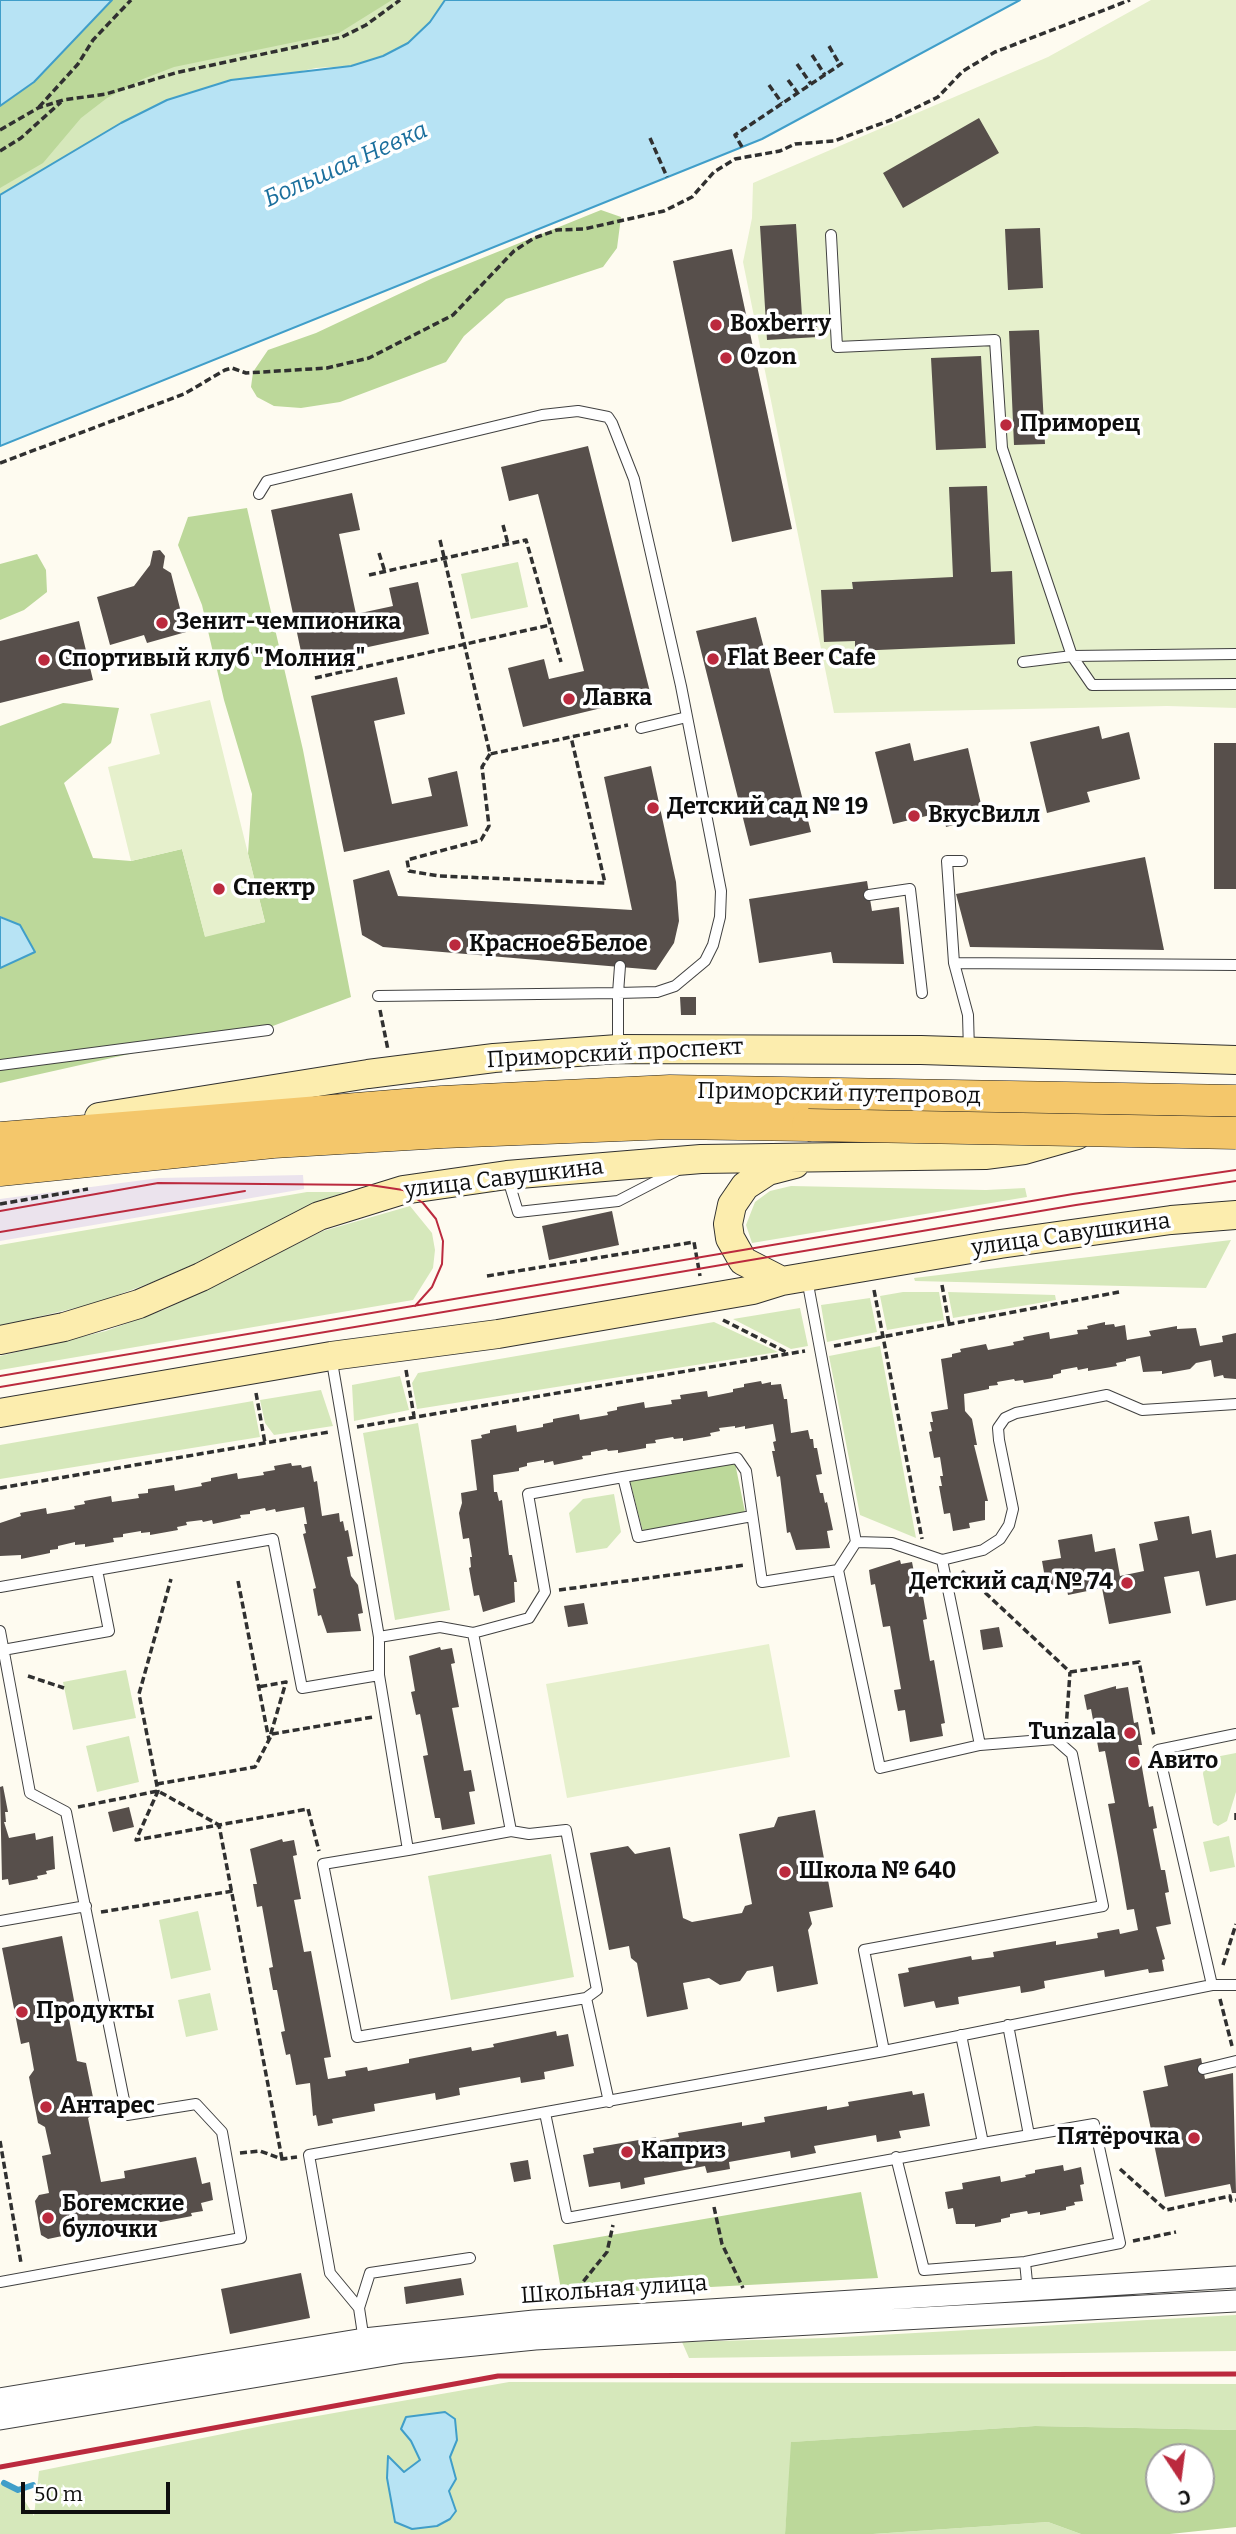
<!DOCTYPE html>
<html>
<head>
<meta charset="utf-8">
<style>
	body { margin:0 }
	#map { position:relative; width:1236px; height:2534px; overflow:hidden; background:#fefbf0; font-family:Bitter,serif }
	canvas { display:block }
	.north { position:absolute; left:1145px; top:2443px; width:70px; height:70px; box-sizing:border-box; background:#fff; border:2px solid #9f9f9f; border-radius:50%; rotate:167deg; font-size:19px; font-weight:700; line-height:28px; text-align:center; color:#0e0e0e }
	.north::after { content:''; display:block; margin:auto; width:24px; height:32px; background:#bb2a3e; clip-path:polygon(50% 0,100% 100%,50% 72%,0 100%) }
	.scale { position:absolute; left:21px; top:2482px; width:149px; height:32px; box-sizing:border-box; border:4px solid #0e0e0e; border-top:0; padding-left:9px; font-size:21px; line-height:24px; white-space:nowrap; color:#0e0e0e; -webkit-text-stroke:5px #fff; paint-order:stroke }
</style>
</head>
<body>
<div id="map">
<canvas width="1236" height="2534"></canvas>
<div class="north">С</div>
<div class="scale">50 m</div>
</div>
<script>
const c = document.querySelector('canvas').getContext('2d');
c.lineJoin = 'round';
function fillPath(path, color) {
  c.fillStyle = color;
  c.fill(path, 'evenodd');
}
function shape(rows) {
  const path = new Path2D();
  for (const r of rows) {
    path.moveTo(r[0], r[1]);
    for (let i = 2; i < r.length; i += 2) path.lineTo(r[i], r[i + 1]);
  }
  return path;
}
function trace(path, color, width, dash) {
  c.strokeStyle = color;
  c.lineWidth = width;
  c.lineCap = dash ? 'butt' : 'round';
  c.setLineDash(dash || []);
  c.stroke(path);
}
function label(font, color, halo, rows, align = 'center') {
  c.font = font + ' Bitter,serif';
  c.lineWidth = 7;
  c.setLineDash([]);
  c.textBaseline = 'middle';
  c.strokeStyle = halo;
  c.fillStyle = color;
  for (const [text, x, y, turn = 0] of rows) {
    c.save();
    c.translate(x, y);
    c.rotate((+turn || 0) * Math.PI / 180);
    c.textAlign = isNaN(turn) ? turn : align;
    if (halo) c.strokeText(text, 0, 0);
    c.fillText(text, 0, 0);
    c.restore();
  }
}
fillPath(shape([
	[303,1175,304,1189,0,1241,0,1199,159,1178]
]), '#ebe3ed');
fillPath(shape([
	[0,0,445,0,430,22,408,43,383,56,351,66,316,68,167,100,121,123,0,195],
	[518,562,528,607,471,619,461,574],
	[791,1186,986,1190,1025,1188,1027,1197,752,1243,746,1225,755,1202,770,1191],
	[307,1192,345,1192,312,1204,218,1254,153,1282,96,1303,0,1326,0,1245],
	[410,1206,432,1233,435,1250,433,1268,413,1300,0,1370,0,1356,106,1331,166,1309,323,1231],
	[1231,1240,1206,1288,915,1281,914,1278],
	[903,1292,939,1292,944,1320,887,1330,880,1296],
	[948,1292,1055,1295,1056,1300,953,1318],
	[870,1298,877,1332,827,1342,821,1305],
	[800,1308,808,1346,791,1349,733,1319],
	[714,1322,778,1352,417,1409,412,1383,418,1373],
	[880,1346,916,1538,860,1515,829,1356],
	[400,1376,409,1410,354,1421,352,1385],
	[321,1390,333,1426,274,1435,265,1423,260,1400],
	[253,1401,260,1437,0,1479,0,1445],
	[418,1423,450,1610,395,1620,363,1433],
	[614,1494,621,1532,607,1548,576,1553,569,1513,583,1499],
	[126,1670,136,1718,73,1730,63,1682],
	[129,1736,139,1782,97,1792,86,1746],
	[1236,1753,1236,1792,1227,1821,1218,1826,1213,1823,1203,1774,1205,1759],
	[1229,1836,1235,1867,1210,1872,1203,1842],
	[551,1854,574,1977,451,2000,428,1876],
	[198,1911,211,1970,171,1979,159,1920],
	[210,1993,218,2030,186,2037,178,2000],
	[1236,2315,1236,2351,689,2358,682,2342,826,2338],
	[509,2382,1236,2384,1236,2430,1035,2426,792,2442,785,2534,0,2534,0,2483,18,2490,34,2516,39,2471,272,2424],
	[1048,2522,1081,2534,873,2534]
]), '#d6e8bb');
fillPath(shape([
	[112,0,392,0,339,33,174,67,143,79,107,98,81,118,43,163,0,188,0,106,34,82],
	[601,210,621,217,617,248,603,267,506,299,464,336,446,362,340,402,301,408,274,406,257,397,251,387,253,372,268,350,316,333,433,278],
	[247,508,303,750,351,997,270,1027,174,1044,0,1083,0,968,35,951,20,925,0,916,0,726,63,703,119,708,111,743,64,783,93,858,131,861,182,849,205,936,265,922,248,854,252,794,224,700,202,605,178,545,188,517],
	[37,554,46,570,47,592,24,610,0,620,0,564],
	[735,1463,745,1512,643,1532,630,1481],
	[861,2192,878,2278,562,2295,553,2245],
	[1035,2426,1236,2430,1236,2527,1170,2534,1081,2534,1048,2522,873,2534,785,2534,791,2442],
	[1159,2457,1201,2457,1201,2499,1159,2499]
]), '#bcd89a');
fillPath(shape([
	[1151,0,1236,0,1236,708,1167,706,834,713,743,262,752,218,753,183,1048,57],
	[210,700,265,922,205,937,182,849,131,861,108,767,160,754,150,714],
	[769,1644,790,1757,567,1798,546,1684]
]), '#e6f0cc');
const water = shape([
	[0,0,112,0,34,82,0,106,0,0],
	[445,0,1020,0,762,139,0,446,0,195,121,123,167,100,231,80,351,66,383,56,408,43,430,22,445,0],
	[0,917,20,925,35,952,0,968,0,917],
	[445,2412,455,2419,457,2440,450,2457,456,2479,449,2491,456,2511,450,2519,437,2526,412,2529,395,2522,387,2478,388,2456,404,2472,420,2460,411,2441,401,2429,406,2417,445,2412]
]);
fillPath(water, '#b7e3f4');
trace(water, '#409ec9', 2);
trace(shape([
	[4,2483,18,2490,33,2485]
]), '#409ec9', 6);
fillPath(shape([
	[979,118,999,153,903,208,883,173],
	[796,224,802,316,816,315,818,337,767,340,760,226],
	[1040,228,1043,288,1008,290,1005,229],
	[732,249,792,529,732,542,673,261],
	[1039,330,1045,444,1014,445,1009,331],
	[981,356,986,448,936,450,931,358],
	[588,446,651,696,523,727,508,668,544,659,549,679,584,671,538,494,509,501,501,467],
	[987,486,991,572,1012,571,1015,644,855,651,855,641,824,642,821,590,853,589,852,582,953,577,949,487],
	[352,493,360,530,339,534,356,614,393,606,389,588,418,582,429,634,303,661,271,510],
	[160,550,165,556,163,568,171,573,186,632,147,643,144,635,110,645,97,597,134,586,150,565,153,551],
	[756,617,811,832,750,846,696,631],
	[79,621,93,680,0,703,0,641],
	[397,677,405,714,374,721,392,804,432,796,428,778,457,771,468,826,344,852,311,696],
	[1099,726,1102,739,1129,732,1140,779,1087,792,1090,802,1047,813,1030,742],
	[910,743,914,761,968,748,984,817,946,827,943,812,893,824,875,752],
	[1214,743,1236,743,1236,889,1214,889],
	[651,766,676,882,679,921,674,943,656,970,383,947,362,935,353,880,389,870,398,896,632,910,604,777],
	[1145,857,1164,950,970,947,956,894],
	[867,881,872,911,899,907,904,964,833,963,831,952,759,963,749,899],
	[680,997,696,997,696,1015,681,1015],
	[612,1211,619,1245,549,1260,542,1226],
	[1105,1322,1105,1325,1114,1324,1115,1327,1125,1325,1127,1340,1151,1336,1149,1331,1177,1326,1177,1329,1196,1328,1200,1346,1223,1342,1222,1336,1236,1333,1236,1379,1224,1378,1223,1375,1214,1377,1211,1360,1196,1363,1190,1369,1162,1374,1162,1371,1143,1372,1140,1356,1126,1359,1126,1361,1116,1363,1117,1366,1088,1371,1088,1368,1078,1370,1077,1367,1061,1370,1061,1373,1053,1375,1053,1378,1024,1383,1023,1380,1015,1381,1014,1379,997,1382,998,1385,989,1386,989,1389,964,1394,965,1411,972,1419,977,1445,974,1445,988,1501,985,1501,985,1520,969,1523,970,1528,953,1531,950,1513,944,1514,939,1486,942,1486,940,1476,943,1476,940,1457,934,1458,929,1432,932,1431,930,1422,933,1422,931,1412,948,1409,941,1359,952,1357,952,1354,961,1352,960,1349,986,1344,988,1350,1014,1345,1013,1342,1024,1340,1023,1337,1049,1332,1050,1339,1078,1334,1077,1330,1088,1329,1087,1326],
	[761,1381,762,1384,771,1382,771,1385,781,1384,784,1399,787,1399,791,1433,808,1430,810,1439,813,1439,814,1448,817,1448,822,1474,816,1475,820,1493,823,1493,825,1503,827,1502,833,1530,827,1531,830,1548,796,1550,790,1532,787,1533,780,1476,777,1477,772,1451,775,1451,773,1442,776,1441,773,1424,745,1429,745,1426,735,1428,735,1426,719,1428,720,1431,710,1433,711,1436,683,1441,683,1438,674,1439,673,1437,655,1440,656,1443,646,1444,646,1448,618,1453,618,1450,608,1451,607,1449,591,1452,591,1455,582,1456,583,1459,554,1465,553,1461,544,1463,544,1460,527,1463,527,1466,519,1468,519,1471,493,1475,494,1492,497,1492,499,1501,502,1500,509,1555,512,1555,517,1582,514,1582,515,1602,483,1612,479,1595,474,1596,469,1568,471,1567,470,1557,472,1557,469,1538,463,1539,459,1513,462,1503,461,1493,477,1490,471,1440,482,1438,481,1435,490,1433,490,1430,516,1425,517,1432,543,1427,543,1424,553,1422,553,1419,579,1414,580,1420,608,1415,607,1412,617,1410,617,1407,644,1402,645,1408,672,1404,671,1400,681,1399,680,1395,707,1391,708,1397,733,1392,733,1389,744,1387,744,1384],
	[291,1463,292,1466,301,1465,302,1468,311,1466,314,1482,317,1481,322,1516,339,1513,340,1522,343,1521,345,1531,348,1530,353,1556,347,1557,351,1576,358,1585,363,1613,358,1614,361,1631,327,1633,321,1615,318,1616,313,1589,316,1588,303,1534,306,1533,304,1524,307,1524,304,1507,276,1512,275,1509,266,1511,265,1508,250,1511,250,1514,240,1515,241,1518,213,1524,212,1520,203,1522,202,1520,186,1522,187,1525,177,1527,178,1530,150,1535,150,1532,141,1533,141,1531,123,1534,123,1537,113,1538,114,1542,85,1547,85,1544,75,1545,75,1542,58,1546,58,1549,50,1550,50,1553,21,1559,21,1555,0,1556,0,1523,21,1516,20,1513,46,1508,47,1514,75,1509,74,1506,85,1504,84,1501,111,1496,112,1502,139,1498,138,1494,148,1493,148,1489,174,1485,175,1491,202,1486,201,1483,211,1481,211,1478,237,1473,238,1479,264,1475,263,1472,275,1470,274,1466],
	[1189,1516,1192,1534,1211,1530,1216,1558,1236,1554,1236,1600,1206,1606,1199,1571,1164,1577,1171,1613,1109,1624,1102,1588,1068,1595,1066,1585,1047,1589,1042,1561,1061,1558,1058,1540,1092,1534,1095,1552,1115,1548,1120,1576,1144,1571,1139,1544,1158,1540,1154,1522],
	[900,1560,901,1564,912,1562,919,1597,923,1596,927,1619,923,1620,930,1661,934,1660,945,1723,941,1724,943,1736,910,1742,905,1710,898,1711,896,1701,894,1690,901,1689,890,1626,883,1627,875,1584,871,1585,869,1570],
	[584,1603,588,1624,568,1627,564,1606],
	[999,1627,1003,1647,983,1650,980,1630],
	[440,1647,441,1650,452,1648,455,1663,451,1664,459,1707,452,1708,464,1771,471,1770,475,1791,469,1792,475,1824,442,1830,440,1818,435,1818,423,1756,428,1755,420,1714,416,1715,411,1692,415,1691,409,1656],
	[1116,1686,1116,1689,1128,1687,1134,1723,1138,1722,1142,1745,1138,1745,1149,1807,1153,1806,1157,1828,1153,1829,1161,1870,1165,1870,1169,1892,1165,1893,1171,1924,1156,1927,1165,1959,1162,1960,1164,1971,1149,1973,1148,1969,1105,1977,1104,1970,1044,1981,1045,1988,1033,1991,1021,1993,1020,1986,958,1997,959,2004,936,2008,934,2001,904,2007,898,1974,909,1972,908,1968,971,1956,972,1960,994,1957,993,1952,1056,1941,1056,1945,1098,1938,1097,1933,1119,1929,1120,1934,1138,1930,1134,1909,1127,1910,1118,1858,1108,1804,1115,1803,1105,1751,1099,1752,1091,1709,1087,1710,1084,1695],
	[3,1786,8,1812,5,1812,6,1822,4,1822,9,1838,35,1833,36,1840,53,1836,55,1869,46,1871,47,1874,37,1876,38,1879,9,1885,8,1879,2,1880,0,1787],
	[129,1807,134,1827,113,1832,108,1812],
	[815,1810,833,1907,809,1912,812,1924,808,1930,818,1984,777,1992,773,1966,747,1971,740,1981,720,1985,709,1978,683,1983,688,2009,647,2017,637,1963,631,1958,629,1946,609,1950,590,1853,628,1846,635,1854,670,1847,683,1918,692,1922,742,1913,745,1906,752,1904,739,1834,774,1827,778,1817],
	[282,1839,283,1842,294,1840,297,1855,293,1856,301,1899,294,1900,304,1952,311,1951,331,2057,324,2058,328,2079,346,2076,345,2071,367,2067,368,2071,409,2063,409,2059,471,2047,472,2051,494,2047,493,2044,556,2031,557,2036,568,2034,574,2066,544,2072,545,2079,521,2083,520,2077,459,2088,460,2095,436,2100,435,2093,374,2104,375,2111,332,2119,333,2123,318,2126,316,2115,313,2116,310,2083,296,2085,290,2054,286,2055,281,2032,285,2031,277,1990,273,1990,269,1968,273,1967,262,1906,257,1907,253,1884,257,1884,250,1849],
	[62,1936,76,2011,68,2013,77,2061,86,2063,96,2112,88,2118,101,2182,125,2178,124,2171,196,2157,202,2184,210,2182,213,2200,201,2203,203,2211,191,2213,192,2216,135,2227,134,2221,48,2239,41,2235,35,2201,39,2195,49,2193,42,2156,51,2154,45,2127,38,2123,29,2077,34,2070,29,2042,21,2044,2,1948],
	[1201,2058,1205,2079,1233,2073,1236,2193,1232,2193,1230,2184,1165,2197,1143,2091,1168,2086,1164,2066],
	[912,2091,913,2095,924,2093,930,2126,899,2131,901,2138,877,2142,876,2135,814,2146,816,2153,791,2158,790,2151,729,2162,730,2169,707,2173,705,2166,644,2178,645,2184,621,2189,620,2182,589,2187,583,2155,594,2153,593,2148,656,2137,657,2141,679,2137,678,2133,742,2122,742,2126,765,2122,764,2117,827,2106,827,2110,849,2106,848,2102],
	[528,2160,531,2179,514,2182,510,2163],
	[1063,2165,1064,2171,1081,2167,1084,2184,1080,2185,1083,2201,1074,2202,1075,2205,1066,2207,1066,2210,1040,2215,1040,2212,1028,2214,1027,2211,1010,2214,1010,2217,1001,2219,1001,2222,975,2227,975,2224,956,2224,953,2208,948,2209,945,2192,963,2189,962,2183,1000,2176,1001,2182,1026,2177,1025,2175,1035,2173,1035,2170],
	[301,2273,310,2318,230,2334,221,2289],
	[461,2278,464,2295,406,2304,404,2287]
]), '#574f4b');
const service = shape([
	[831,235,837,347,995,340,1002,448,1072,656,1092,685,1236,684],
	[259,494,267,481,542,415,578,411,608,417,612,423,634,479,681,686,721,891,720,917,713,945,705,961,675,986,657,992,618,993,618,1047],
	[1023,662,1072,656,1236,654],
	[641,728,687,717],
	[962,861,947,861,954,963,968,1015,969,1051],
	[869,895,910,889,922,993],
	[954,963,1236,965],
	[378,996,618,993,620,966],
	[0,1065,268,1030],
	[507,1176,518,1212,618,1201,676,1171],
	[807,1279,856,1542,892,1543,942,1560,980,1745,1055,1739,1072,1754,1103,1906,864,1950,884,2051],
	[623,1477,638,1537,752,1516],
	[856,1542,838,1570,880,1768,980,1745],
	[942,1560,983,1550,1000,1539,1009,1525,1013,1509,999,1440,998,1428,1005,1418,1016,1413,1107,1395,1142,1410,1236,1404],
	[0,1587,273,1539,302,1688,379,1675,379,1637,331,1356],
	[0,1631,30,1793,66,1812,127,2115,196,2104,222,2132,241,2238,0,2282],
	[473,1633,529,1618,545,1592,528,1494,623,1477,737,1458,746,1471,762,1582,838,1570],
	[379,1637,440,1627,473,1633,511,1831,408,1850],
	[3,1650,109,1631,97,1570],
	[379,1675,408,1850,323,1864,357,2037,586,1998,609,2102],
	[511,1831,529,1834,566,1830,597,1990,586,1998],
	[0,1921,86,1906],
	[1212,1985,1158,1750,1236,1734],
	[1008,2025,1029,2135],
	[1203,2069,1236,2061],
	[545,2113,567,2218,983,2143,961,2035],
	[896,2157,924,2270,1025,2262,1120,2243,1094,2124,983,2143],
	[1025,2262,1028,2292],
	[359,2308,370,2273,470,2258],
	[364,2341,359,2308,330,2273,309,2155,884,2051,1212,1985,1236,1985]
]);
const minor = shape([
	[0,2399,364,2339,534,2321,1236,2277],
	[0,2419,404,2352,535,2339,1236,2301]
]);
const secondary = shape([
	[99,1117,368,1074,494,1058,618,1049,921,1050,1236,1060],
	[782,1281,743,1261,730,1238,728,1224,732,1205,745,1186,768,1171,795,1164],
	[0,1340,64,1327,139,1304,201,1277,319,1216,403,1190,507,1175,701,1159,985,1155,1024,1150,1077,1135],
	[0,1413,331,1356,498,1334,753,1290,782,1281,1000,1244,1171,1220,1236,1215]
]);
const primary = shape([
	[0,1138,442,1102,670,1091,1236,1101],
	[0,1170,273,1142,443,1132,671,1123,808,1125]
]);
trace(service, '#414141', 12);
trace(minor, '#414141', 23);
trace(secondary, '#303030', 30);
trace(primary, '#1f1f1f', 33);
trace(shape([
	[829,46,840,65],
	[812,55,825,75],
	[797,64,811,84],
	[788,80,797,92],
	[769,85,782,103],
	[39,107,78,64,93,40,131,0],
	[0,130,38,108,63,100,106,94,175,73,342,37,366,25,400,0],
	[650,138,667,177],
	[742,147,735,135,844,62],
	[0,151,21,138,61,102],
	[0,463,184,394,225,370,232,368,246,373,327,368,369,358,453,315,514,251,534,238,557,230,584,229,664,211,692,197,714,172,735,159,780,151,795,144,834,141,891,120,938,97,963,71,995,52,1130,0],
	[503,525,508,544],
	[440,540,490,754,628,725],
	[379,553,385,572],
	[369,575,526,540,561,662],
	[315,678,550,625],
	[490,754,482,767,489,826,481,840,407,860,409,871,439,876,605,883,571,737],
	[380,1010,388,1050],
	[0,1204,88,1189],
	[487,1276,694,1242,700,1276],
	[942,1285,949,1324],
	[874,1290,922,1539],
	[723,1320,788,1353],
	[834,1346,1119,1292],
	[406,1370,414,1416],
	[256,1393,265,1443],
	[357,1427,805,1351],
	[0,1488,329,1432],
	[962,1571,1070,1672],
	[238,1581,269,1740,286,1682,258,1687],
	[559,1590,745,1565],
	[1070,1672,1139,1662,1154,1736],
	[28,1676,64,1688],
	[1066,1729,1070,1672],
	[157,1784,255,1767,272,1734,373,1717],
	[78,1807,158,1791,219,1825,136,1840,158,1791,139,1694,171,1579],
	[1236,1813,1236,1820],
	[101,1912,233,1891],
	[1223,1965,1236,1924],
	[1220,1999,1232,2046],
	[0,2141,21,2263],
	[240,2153,260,2151,282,2159,297,2157],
	[282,2159,219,1825,308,1809,319,1851],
	[1120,2169,1166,2210,1230,2196,1231,2201,1236,2200],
	[714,2207,722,2244,743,2288],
	[1133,2241,1176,2232],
	[575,2300,578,2288,607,2252,613,2225]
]), '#303030', 3.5, [7, 3.5]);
trace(service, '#fff', 10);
trace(minor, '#fff', 21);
trace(secondary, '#fcedae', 28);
trace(primary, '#f4c76b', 32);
trace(shape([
	[0,1211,158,1183,370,1185,403,1190,423,1203,436,1219,443,1241,442,1264,432,1287,415,1306],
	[0,1232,245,1191],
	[0,1376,1073,1194,1236,1170],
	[0,1387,1076,1205,1236,1181]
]), '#bb2a3e', 2);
trace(shape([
	[0,2467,498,2376,1236,2374]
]), '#bb2a3e', 5);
const primaryBridge = shape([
	[808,1125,1236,1133]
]);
trace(primaryBridge, '#1f1f1f', 33, []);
trace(primaryBridge, '#f4c76b', 32);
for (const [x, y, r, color] of [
	[716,325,7,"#bb2a3e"],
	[726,358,7,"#bb2a3e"],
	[1006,425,7,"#bb2a3e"],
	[162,623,7,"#bb2a3e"],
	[713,659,7,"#bb2a3e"],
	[44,660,7,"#bb2a3e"],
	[569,699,7,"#bb2a3e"],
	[653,808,7,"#bb2a3e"],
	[914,816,7,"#bb2a3e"],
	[219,889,7,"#bb2a3e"],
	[455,945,7,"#bb2a3e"],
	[1127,1583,7,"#bb2a3e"],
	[1130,1733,7,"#bb2a3e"],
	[1134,1762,7,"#bb2a3e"],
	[785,1872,7,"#bb2a3e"],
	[22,2012,7,"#bb2a3e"],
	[46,2107,7,"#bb2a3e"],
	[1194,2138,7,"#bb2a3e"],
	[627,2152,7,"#bb2a3e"],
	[48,2218,7,"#bb2a3e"]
]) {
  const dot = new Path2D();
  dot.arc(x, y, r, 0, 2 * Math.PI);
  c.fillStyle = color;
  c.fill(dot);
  trace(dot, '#fff', 2.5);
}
label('bold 23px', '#0e0e0e', '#fff', [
	["Boxberry",730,325],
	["Ozon",740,358],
	["Приморец",1020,425],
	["Зенит-чемпионика",176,623],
	["Flat Beer Cafe",727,659],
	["Спортивый клуб \"Молния\"",58,660],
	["Лавка",583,699],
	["Детский сад № 19",667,808],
	["ВкусВилл",928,816],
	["Спектр",233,889],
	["Красное&Белое",469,945],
	["Детский сад № 74",1113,1583,"right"],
	["Tunzala",1116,1733,"right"],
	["Авито",1148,1762],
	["Школа № 640",799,1872],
	["Продукты",36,2012],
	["Антарес",60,2107],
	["Пятёрочка",1180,2138,"right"],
	["Каприз",641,2152],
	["Богемские",62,2205],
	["булочки",62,2231]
], 'left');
label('23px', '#0e0e0e', '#fff', [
	["Приморский проспект",615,1054,-3],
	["Приморский путепровод",839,1094,1],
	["улица Савушкина",504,1179,-7],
	["улица Савушкина",1071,1235,-8],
	["Школьная улица",614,2290,-4]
]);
label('italic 24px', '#1b6f9d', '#fff', [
	["Большая Невка",346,165,-24]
]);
</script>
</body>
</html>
